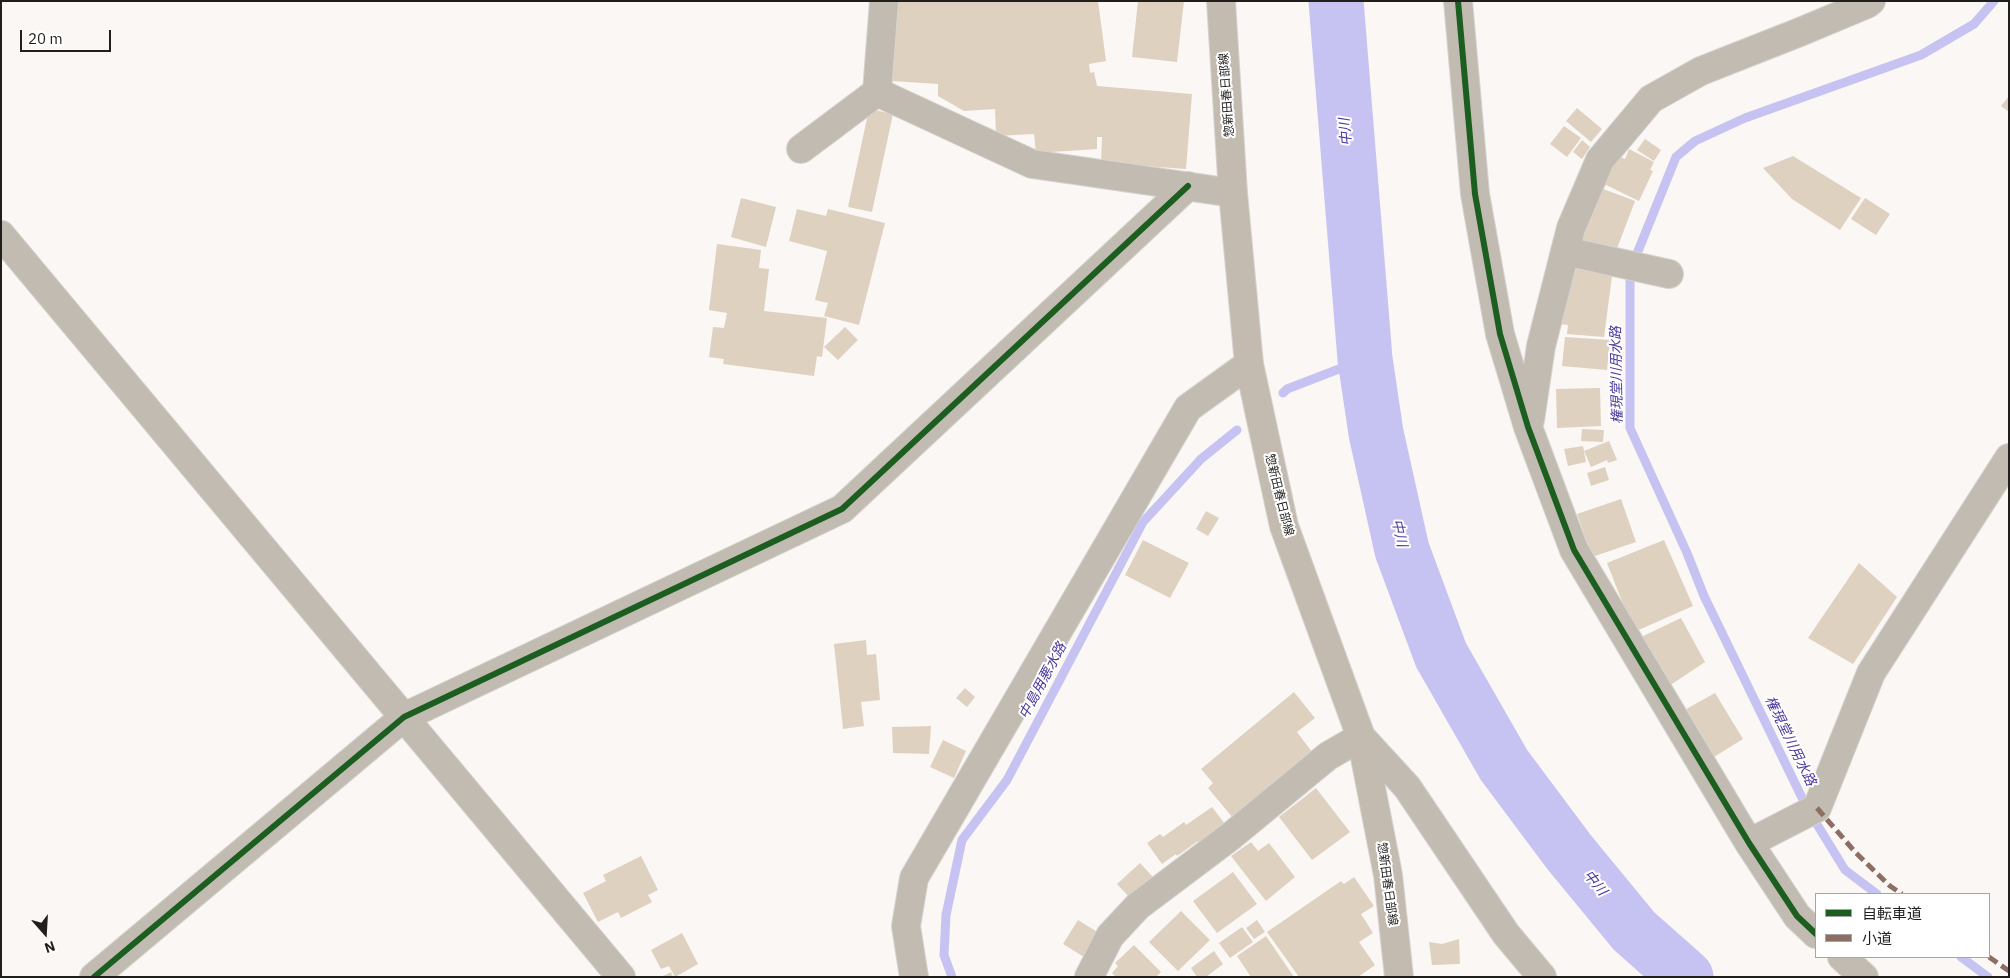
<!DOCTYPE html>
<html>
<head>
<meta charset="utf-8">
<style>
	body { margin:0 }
	#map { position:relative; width:2010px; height:978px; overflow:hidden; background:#faf7f4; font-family:"IBM Plex Sans","Noto Sans JP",sans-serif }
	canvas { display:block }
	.frame { position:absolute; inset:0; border:2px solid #211f1c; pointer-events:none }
	.legend { position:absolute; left:1815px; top:893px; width:175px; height:65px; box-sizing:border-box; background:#fff; border:1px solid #a6a5a4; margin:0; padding:6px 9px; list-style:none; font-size:15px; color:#211f1c }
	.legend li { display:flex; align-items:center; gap:10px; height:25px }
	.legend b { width:25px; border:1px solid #a6a5a4 }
	.north { position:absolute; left:20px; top:908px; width:50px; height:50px; -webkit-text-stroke:4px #fff; paint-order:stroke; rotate:161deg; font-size:14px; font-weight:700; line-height:20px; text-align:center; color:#211f1c }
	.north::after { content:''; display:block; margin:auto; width:18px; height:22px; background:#211f1c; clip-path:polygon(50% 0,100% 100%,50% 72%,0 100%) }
	.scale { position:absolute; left:20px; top:30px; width:91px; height:22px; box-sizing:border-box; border:2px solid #211f1c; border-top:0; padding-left:6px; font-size:15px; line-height:18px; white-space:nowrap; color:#211f1c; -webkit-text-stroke:4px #fff; paint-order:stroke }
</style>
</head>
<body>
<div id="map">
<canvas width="2010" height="978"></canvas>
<div class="frame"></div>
<ul class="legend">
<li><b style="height:6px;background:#1b5e20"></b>自転車道</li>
<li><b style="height:6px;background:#8d6e63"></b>小道</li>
</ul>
<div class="north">N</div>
<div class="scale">20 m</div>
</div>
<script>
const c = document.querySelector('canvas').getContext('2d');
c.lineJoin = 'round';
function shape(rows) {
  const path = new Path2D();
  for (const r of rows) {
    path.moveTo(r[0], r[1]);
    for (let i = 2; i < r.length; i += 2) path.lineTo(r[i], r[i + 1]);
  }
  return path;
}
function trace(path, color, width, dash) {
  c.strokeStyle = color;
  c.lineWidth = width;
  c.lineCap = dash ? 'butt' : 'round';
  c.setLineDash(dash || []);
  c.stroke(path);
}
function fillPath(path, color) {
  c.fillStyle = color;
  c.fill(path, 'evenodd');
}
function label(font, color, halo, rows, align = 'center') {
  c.font = font + ' "IBM Plex Sans","Noto Sans JP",sans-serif';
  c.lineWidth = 4;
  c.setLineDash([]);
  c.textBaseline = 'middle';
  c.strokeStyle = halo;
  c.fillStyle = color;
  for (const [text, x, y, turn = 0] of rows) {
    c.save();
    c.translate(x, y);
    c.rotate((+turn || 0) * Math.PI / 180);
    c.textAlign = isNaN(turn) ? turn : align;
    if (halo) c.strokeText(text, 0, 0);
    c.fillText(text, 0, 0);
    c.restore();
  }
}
trace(shape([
	[1283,393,1287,389,1365,359],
	[1877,894,1845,870,1807,808,1704,596,1687,553,1630,428,1630,271,1676,157,1695,141,1745,118,1921,55,1974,24,1994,1],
	[1961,957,1988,977],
	[952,977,944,955,946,915,962,840,1007,780,1143,522,1201,459,1237,430]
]), '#c6c3f3', 9);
trace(shape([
	[1336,1,1365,359,1376,433,1402,550,1441,655,1504,765,1569,852,1634,931,1686,977]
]), '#c6c3f3', 55);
fillPath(shape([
	[898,1,1098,1,1106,61,1089,64,1090,73,1094,72,1097,86,1192,94,1186,169,1101,163,1102,137,1097,137,1097,149,1036,153,1034,134,996,136,995,109,964,111,938,96,938,84,892,81],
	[1138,1,1184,1,1177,62,1132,57],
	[2009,96,2009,112,2001,106],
	[1577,108,1602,129,1591,142,1566,121],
	[869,109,893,114,872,212,848,207],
	[1564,126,1581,138,1567,157,1550,144],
	[1645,139,1661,150,1654,161,1637,150],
	[1582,140,1590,147,1582,159,1573,152],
	[1629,149,1654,162,1650,170,1653,171,1639,201,1604,184,1618,156,1625,159],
	[1793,156,1861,198,1840,230,1792,199,1763,168],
	[1598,187,1635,201,1616,251,1588,241,1586,244,1578,241],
	[741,198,776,207,766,247,731,237],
	[1865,198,1890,214,1876,235,1851,219],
	[797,209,826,216,828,209,885,223,859,325,824,316,828,303,815,300,827,251,789,241],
	[717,244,761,250,759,268,769,269,764,311,827,318,822,357,817,356,814,376,723,364,724,359,709,357,713,327,724,328,727,313,709,310],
	[1574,263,1613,268,1604,337,1567,334,1568,325,1559,324,1565,285,1571,286],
	[845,327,858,340,838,360,824,347],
	[1565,337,1610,340,1607,370,1562,366],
	[1600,388,1601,426,1557,428,1556,389],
	[1582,429,1604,430,1603,442,1581,441],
	[1609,441,1617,460,1608,463,1607,460,1591,467,1584,451],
	[1583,446,1586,462,1568,466,1564,449],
	[1605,467,1609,480,1591,486,1587,473],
	[1621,499,1636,542,1592,557,1577,514],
	[1206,511,1219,518,1208,536,1196,529],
	[1143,540,1189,563,1170,598,1125,575],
	[1664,540,1693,606,1634,632,1607,563],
	[1859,563,1897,597,1853,664,1808,638],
	[1681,618,1705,662,1666,688,1639,638],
	[866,640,867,655,876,654,880,700,861,702,864,726,843,729,834,644],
	[965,688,975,697,967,707,956,698],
	[1294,692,1315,718,1297,732,1312,752,1233,818,1208,788,1213,783,1201,769],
	[1715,693,1743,739,1714,757,1681,712],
	[931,726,929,754,893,753,892,727],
	[943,740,966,751,954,778,930,767],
	[1316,788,1350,832,1312,860,1279,817],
	[1212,807,1225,824,1199,843,1198,841,1177,856,1176,854,1162,864,1147,843,1160,834,1163,837,1184,822,1186,825],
	[1251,842,1258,851,1269,843,1295,877,1266,901,1231,856],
	[641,856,658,890,648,895,652,902,621,918,618,912,598,922,583,893,606,881,603,875],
	[1140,863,1153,877,1130,898,1117,884],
	[1233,872,1257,904,1217,933,1193,901],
	[1354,877,1374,906,1361,914,1373,933,1359,942,1375,965,1358,977,1299,977,1267,932,1341,881,1344,884],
	[1181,911,1210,940,1178,971,1149,942],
	[1078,920,1099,933,1084,957,1063,944],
	[1257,920,1265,932,1254,939,1246,928],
	[1242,927,1253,942,1230,958,1219,943],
	[682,933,698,964,675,977,669,966,661,969,651,950],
	[1266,936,1294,977,1251,977,1237,956],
	[1459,939,1460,964,1432,965,1429,942,1442,944],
	[1134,945,1161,972,1156,977,1116,977,1112,973,1118,966,1115,963],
	[1214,951,1223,964,1206,977,1197,977,1191,968],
	[671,972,673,977,661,977]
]), '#dfd1c0');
const minor = shape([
	[884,1,877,92,1032,164,1233,193],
	[1458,1,1475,194,1500,334,1528,427,1574,550,1749,843,1797,916,1816,934],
	[801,149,877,92],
	[1,235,621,977],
	[1565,251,1669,274],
	[1530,420,1541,346,1571,228,1600,160,1651,99,1701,71,1800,32,1867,4,1871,1],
	[1749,843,1817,808,1871,673,2009,458],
	[1842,957,1864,977],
	[94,977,404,717,842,509,1188,186],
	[914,977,906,926,914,878,1188,408,1249,364],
	[1089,977,1110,936,1138,906,1231,836,1328,756,1361,737,1407,787,1506,934,1542,977]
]);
const major = shape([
	[1221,1,1233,193,1249,364,1284,526,1361,737,1388,875,1399,977]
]);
trace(minor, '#d6d4d2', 30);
trace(major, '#d6d4d2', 30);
trace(minor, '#c2bbb1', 28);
trace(major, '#c3bbb0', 28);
trace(shape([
	[1817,808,1856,853,1890,886,1902,894],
	[1989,957,2009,971]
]), '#8d6e63', 5, [10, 5]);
trace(shape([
	[1458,1,1475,194,1500,334,1528,427,1574,550,1749,843,1797,916,1816,934],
	[94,977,404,717,842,509,1188,186]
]), '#1b5e20', 6);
label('12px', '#211f1c', '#fff', [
	["惣新田春日部線",1227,95,-94],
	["惣新田春日部線",1279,495,76],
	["惣新田春日部線",1387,884,82]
]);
label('italic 14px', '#4b3a9c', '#fff', [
	["中川",1346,132,-95],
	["権現堂川用水路",1617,375,-91],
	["中川",1399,533,77],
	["中島用悪水路",1043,681,-62],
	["権現堂川用水路",1790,741,64],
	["中川",1595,883,51]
]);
</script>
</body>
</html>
